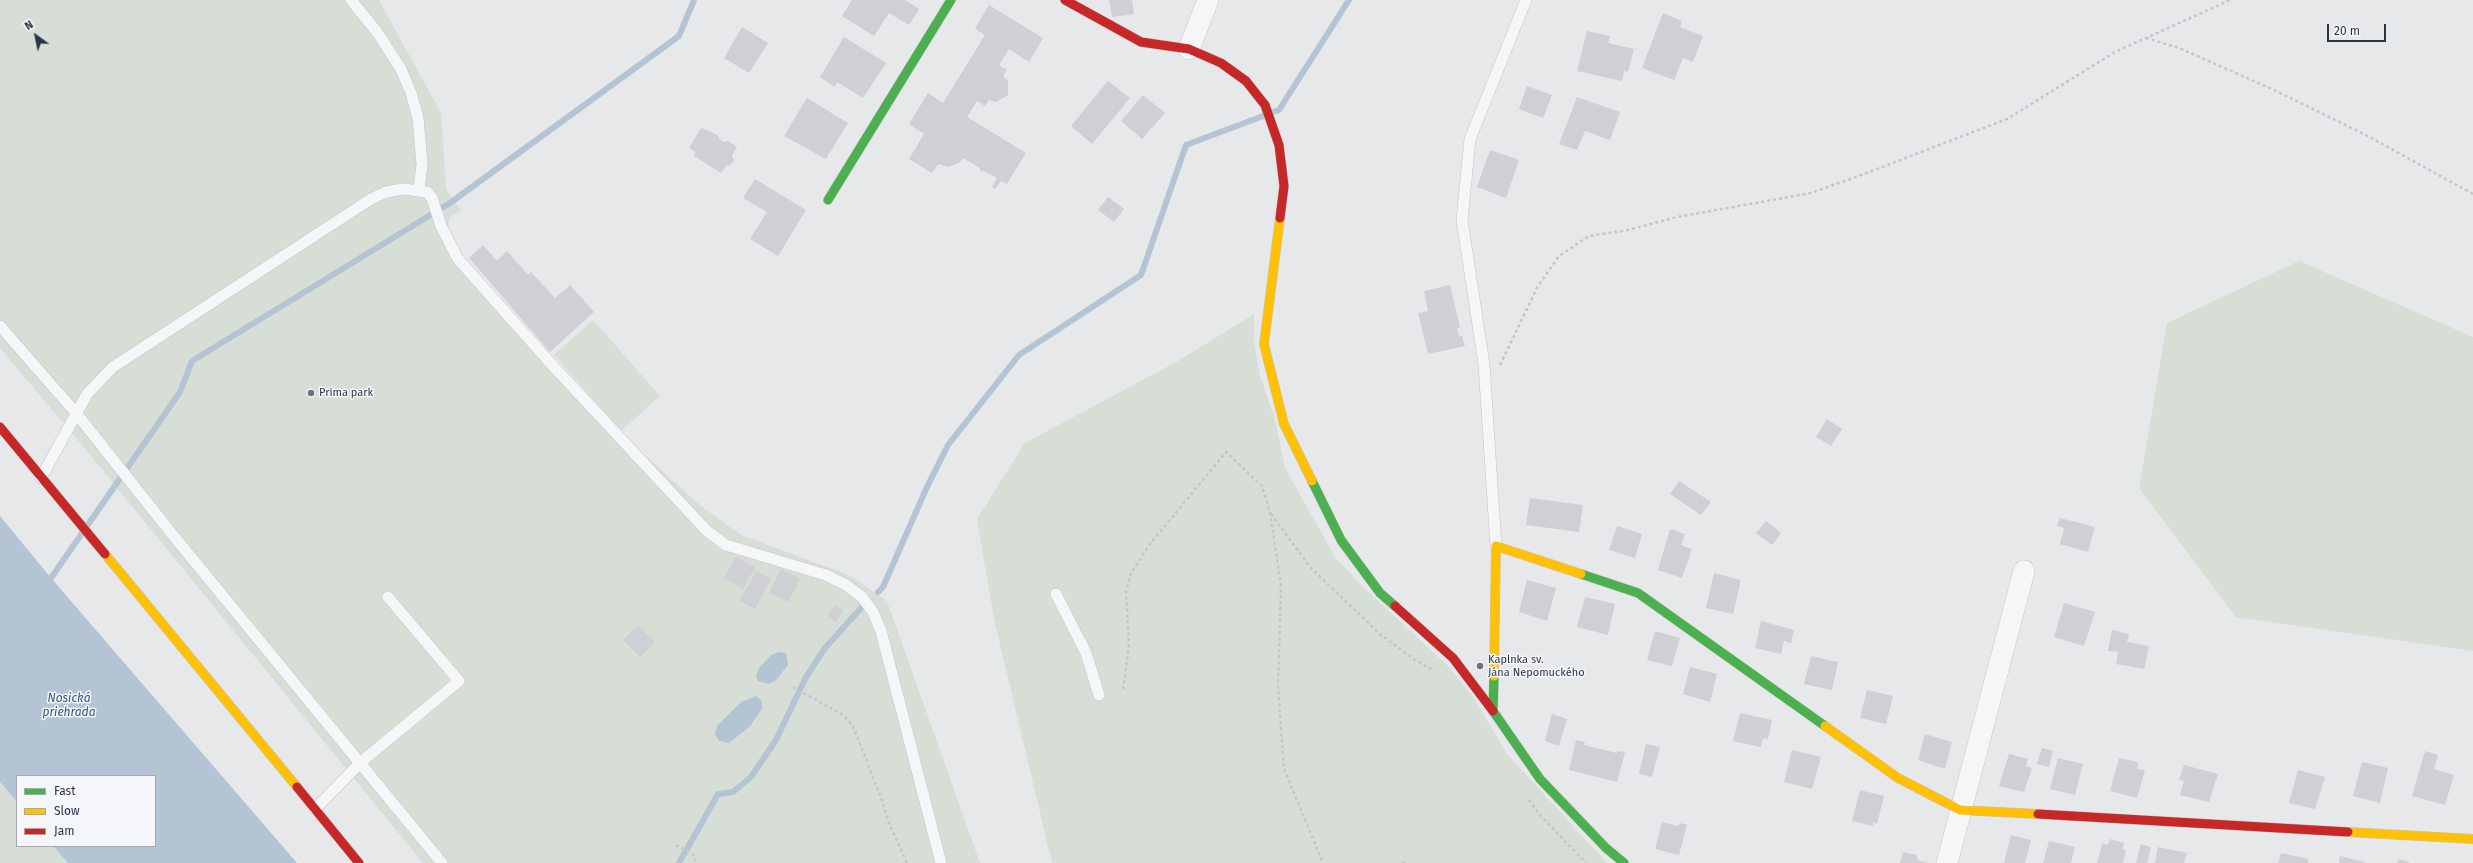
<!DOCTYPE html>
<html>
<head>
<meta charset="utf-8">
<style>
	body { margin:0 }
	#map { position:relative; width:2473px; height:863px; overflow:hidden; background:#e6e8ea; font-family:"Fira Sans",sans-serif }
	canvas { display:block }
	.legend { position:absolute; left:16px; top:775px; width:140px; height:72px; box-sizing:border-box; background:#f4f6f9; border:1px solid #a4a8b1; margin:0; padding:5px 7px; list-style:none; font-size:12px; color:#2b3445 }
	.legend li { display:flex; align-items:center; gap:8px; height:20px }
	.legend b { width:20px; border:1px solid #a4a8b1 }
	.north { position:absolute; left:16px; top:16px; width:40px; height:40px; -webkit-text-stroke:3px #f4f6f9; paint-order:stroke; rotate:327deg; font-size:11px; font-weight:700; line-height:16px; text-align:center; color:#2b3445 }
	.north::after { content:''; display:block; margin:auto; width:14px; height:18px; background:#2b3445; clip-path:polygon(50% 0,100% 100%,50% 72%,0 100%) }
	.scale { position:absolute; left:2327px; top:24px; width:59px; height:18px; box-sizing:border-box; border:2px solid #2b3445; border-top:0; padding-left:5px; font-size:12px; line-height:14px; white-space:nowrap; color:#2b3445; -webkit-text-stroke:3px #f4f6f9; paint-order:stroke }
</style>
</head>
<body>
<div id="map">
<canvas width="2473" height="863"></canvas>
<ul class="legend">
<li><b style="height:5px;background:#4caf50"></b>Fast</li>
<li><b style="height:5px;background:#ffc107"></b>Slow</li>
<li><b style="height:5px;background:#c62828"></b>Jam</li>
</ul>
<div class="north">N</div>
<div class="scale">20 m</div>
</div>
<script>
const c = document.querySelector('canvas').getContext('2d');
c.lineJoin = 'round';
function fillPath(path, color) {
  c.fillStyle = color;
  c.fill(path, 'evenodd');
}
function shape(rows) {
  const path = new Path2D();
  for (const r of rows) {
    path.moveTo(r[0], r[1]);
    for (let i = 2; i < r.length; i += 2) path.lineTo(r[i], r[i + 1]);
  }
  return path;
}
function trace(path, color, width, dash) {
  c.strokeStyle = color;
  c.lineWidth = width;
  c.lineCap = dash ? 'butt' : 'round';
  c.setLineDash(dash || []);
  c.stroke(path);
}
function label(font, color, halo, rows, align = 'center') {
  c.font = font + ' "Fira Sans",sans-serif';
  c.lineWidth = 3;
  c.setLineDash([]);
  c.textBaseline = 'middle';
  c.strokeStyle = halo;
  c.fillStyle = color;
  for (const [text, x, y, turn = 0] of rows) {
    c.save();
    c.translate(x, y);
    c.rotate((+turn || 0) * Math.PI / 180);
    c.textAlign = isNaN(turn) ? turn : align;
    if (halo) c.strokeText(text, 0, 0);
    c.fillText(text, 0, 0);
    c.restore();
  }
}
fillPath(shape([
	[0,0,379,0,441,113,446,189,461,210,449,218,448,231,465,260,625,437,701,506,741,535,849,575,887,601,980,863,423,863,91,456,0,348],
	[2299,261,2473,337,2473,651,2236,617,2139,488,2167,323],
	[1254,314,1254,341,1260,376,1274,416,1285,468,1335,557,1362,586,1449,667,1474,698,1507,754,1607,863,1052,863,994,619,977,519,1025,443,1178,361],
	[593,320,660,396,621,431,554,355],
	[0,782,17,802,17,846,53,846,68,863,0,863]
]), '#d6ded6');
fillPath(shape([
	[0,516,51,578,297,863,68,863,53,846,155,846,155,776,17,776,17,802,0,782],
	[778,652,786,653,788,665,776,680,769,684,758,681,756,676,759,668,770,656],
	[756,696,762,701,762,709,750,726,729,743,719,741,715,734,717,726,741,702]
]), '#b4c4d5');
trace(shape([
	[51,578,180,392,192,361,450,203,679,36,694,0],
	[878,592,883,587,927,487,948,445,1019,355,1141,275,1186,145,1279,110,1349,0],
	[679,863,718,794,733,792,751,777,776,740,806,677,825,648,862,607]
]), '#b4c4d5', 6);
fillPath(shape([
	[852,0,905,0,919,9,909,25,889,13,874,36,842,16],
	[1109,0,1132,0,1134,14,1112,17],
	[989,5,1043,38,1029,62,1009,49,999,65,1007,70,1003,76,1008,81,1008,95,996,102,989,100,985,106,977,101,967,117,1026,153,1007,184,1001,181,995,189,992,187,997,178,984,171,981,172,980,168,963,158,960,162,949,167,938,164,932,173,909,159,924,134,909,124,928,93,943,103,985,35,975,29],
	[1663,13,1682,21,1680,27,1703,36,1693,62,1683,58,1674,80,1642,68],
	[742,27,768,43,749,73,724,58],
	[1587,31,1610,36,1608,43,1634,49,1628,72,1624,71,1622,81,1577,71],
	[844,37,886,63,863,98,837,82,835,87,820,77],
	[1108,81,1130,98,1092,144,1071,126],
	[1527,86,1552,95,1543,118,1519,109],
	[1143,95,1165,113,1142,139,1121,121],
	[1577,97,1620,112,1610,140,1585,131,1577,150,1559,144],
	[807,98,848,123,826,159,784,136],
	[701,128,718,135,719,139,724,142,728,141,737,147,732,155,734,160,731,165,726,166,721,173,694,156,696,152,689,148],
	[1490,150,1519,160,1506,198,1477,187],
	[755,179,806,210,778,256,750,239,767,212,743,198],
	[1108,197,1124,209,1114,222,1098,210],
	[483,245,497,261,507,251,528,275,531,272,555,298,570,285,594,312,550,352,469,258],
	[1450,285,1460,327,1457,328,1459,337,1462,336,1465,346,1428,354,1418,313,1428,311,1424,291],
	[1827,419,1842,429,1831,446,1816,437],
	[1679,481,1711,502,1701,515,1670,494],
	[1530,498,1583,505,1579,532,1526,525],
	[2060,518,2095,527,2088,552,2060,544,2064,528,2057,526],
	[1766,521,1781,533,1772,545,1756,533],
	[1617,526,1642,534,1635,558,1609,550],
	[1670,529,1685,534,1681,545,1692,549,1682,578,1658,570],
	[736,557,755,567,743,589,724,578],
	[781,569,800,579,788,602,769,593],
	[756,571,771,579,755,609,740,601],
	[1714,573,1741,580,1733,614,1706,608],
	[1527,580,1556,588,1547,621,1519,612],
	[1585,597,1615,604,1608,635,1577,627],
	[2064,603,2095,612,2084,646,2054,637],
	[834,605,843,610,836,622,828,617],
	[1761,621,1794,630,1791,643,1784,641,1781,654,1755,648],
	[638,625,655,642,640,657,623,640],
	[2112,630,2129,634,2127,642,2149,646,2144,669,2116,664,2118,652,2108,651],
	[1655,631,1680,638,1672,666,1647,660],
	[1811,656,1838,662,1832,690,1804,684],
	[1690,667,1717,674,1710,702,1683,694],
	[1867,690,1893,696,1886,724,1860,718],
	[1740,713,1772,720,1768,739,1763,738,1761,747,1733,741],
	[1552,714,1567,719,1559,746,1545,741],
	[1925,734,1952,742,1945,769,1918,760],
	[1576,740,1585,742,1584,745,1617,753,1617,751,1625,752,1617,782,1569,770],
	[1646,744,1660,747,1652,777,1639,774],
	[2042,748,2053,751,2049,767,2037,764],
	[1792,750,1821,757,1812,789,1784,782],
	[2425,751,2438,755,2434,769,2454,775,2445,805,2412,796],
	[2009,754,2028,759,2026,766,2032,768,2024,792,1999,786],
	[2058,758,2083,764,2075,795,2050,789],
	[2119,758,2138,762,2137,769,2145,770,2137,798,2110,791],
	[2362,762,2388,768,2380,803,2353,796],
	[2184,765,2218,774,2209,802,2180,795,2184,781,2179,780],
	[2298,770,2325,777,2315,809,2289,803],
	[1860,790,1884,796,1877,824,1873,822,1873,826,1852,821],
	[1662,822,1678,826,1680,823,1687,825,1679,855,1655,849],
	[2011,835,2031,840,2025,863,2004,863],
	[2110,839,2124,843,2122,849,2126,850,2123,863,2097,863,2102,844,2108,845],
	[2049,841,2075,847,2071,863,2043,863],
	[2141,844,2151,847,2147,863,2136,863],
	[2158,847,2187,853,2184,863,2155,863],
	[1903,852,1917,855,1917,860,1929,863,1900,863],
	[2281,853,2309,859,2308,863,2278,863],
	[2340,856,2365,862,2364,863,2339,863],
	[2398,859,2409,862,2409,863,2397,863]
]), '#ced0d3');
const lane = shape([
	[351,0,377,32,401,69,411,93,418,118,422,164,419,190],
	[0,326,76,413,172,534,442,863],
	[41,478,87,394,113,367,371,199,386,192,403,189,427,192,432,198,441,226,458,259,554,367,707,531,726,545,826,575,846,585,862,597,873,612,881,631,941,863],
	[1496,546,1484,364,1462,220,1470,139,1526,0],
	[1056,594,1086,653,1099,695],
	[315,809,361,762,459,681,388,597]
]);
const street = shape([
	[1189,49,1208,0],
	[1947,863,2024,571]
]);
const fast = shape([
	[828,200,951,0],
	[1312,481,1341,540,1380,593,1395,606],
	[1581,574,1638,593,1825,726],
	[1494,676,1493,711,1540,779,1606,848,1624,863]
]);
const slow = shape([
	[1280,218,1264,344,1284,424,1312,481],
	[105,554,297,787],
	[1494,676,1496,546,1581,574],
	[1825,726,1898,778,1960,810,2038,814],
	[2348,832,2473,839]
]);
const jam = shape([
	[1065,0,1141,42,1189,49,1221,63,1246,81,1265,105,1279,145,1284,186,1280,218],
	[0,427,105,554],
	[1395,606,1453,658,1493,711],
	[297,787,359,863],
	[2038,814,2348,832]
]);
trace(lane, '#c4c6c8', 12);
trace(street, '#c4c6c8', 22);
trace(fast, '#c4c6c8', 10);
trace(slow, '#c4c6c8', 10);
trace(jam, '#c4c6c8', 10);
trace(shape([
	[2146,38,2179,48,2274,90,2366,135,2473,194],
	[1500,365,1538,286,1559,256,1589,236,1628,230,1677,217,1811,193,1864,174,2007,119,2115,52,2230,0],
	[1271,514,1311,568,1380,634,1412,658,1433,670],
	[793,687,843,715,853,726,880,795,889,823,907,863],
	[1123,689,1129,646,1126,592,1131,573,1150,544,1226,452,1262,486,1270,513,1281,585,1278,687,1284,769,1323,863],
	[1529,800,1539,814,1586,863],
	[676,845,694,855,696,863],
	[1402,863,1408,862]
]), '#c5c6ca', 2.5, [3, 3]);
trace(lane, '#f5f6f7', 11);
trace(street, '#f5f6f7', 21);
trace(fast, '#4caf50', 9);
trace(slow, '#ffc107', 9);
trace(jam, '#c62828', 9);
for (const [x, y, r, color] of [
	[311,393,4,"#6c737f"],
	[1480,666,4,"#6c737f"]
]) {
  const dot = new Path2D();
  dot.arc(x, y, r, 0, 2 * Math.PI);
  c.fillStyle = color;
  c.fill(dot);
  trace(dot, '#f4f6f9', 1.5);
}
label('11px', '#2b3445', '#f4f6f9', [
	["Prima park",319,393],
	["Kaplnka sv.",1488,660],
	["Jána Nepomuckého",1488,673]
], 'left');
label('italic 12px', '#34527a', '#f4f6f9', [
	["Nosická",69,699],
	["priehrada",69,713]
]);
</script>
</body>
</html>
